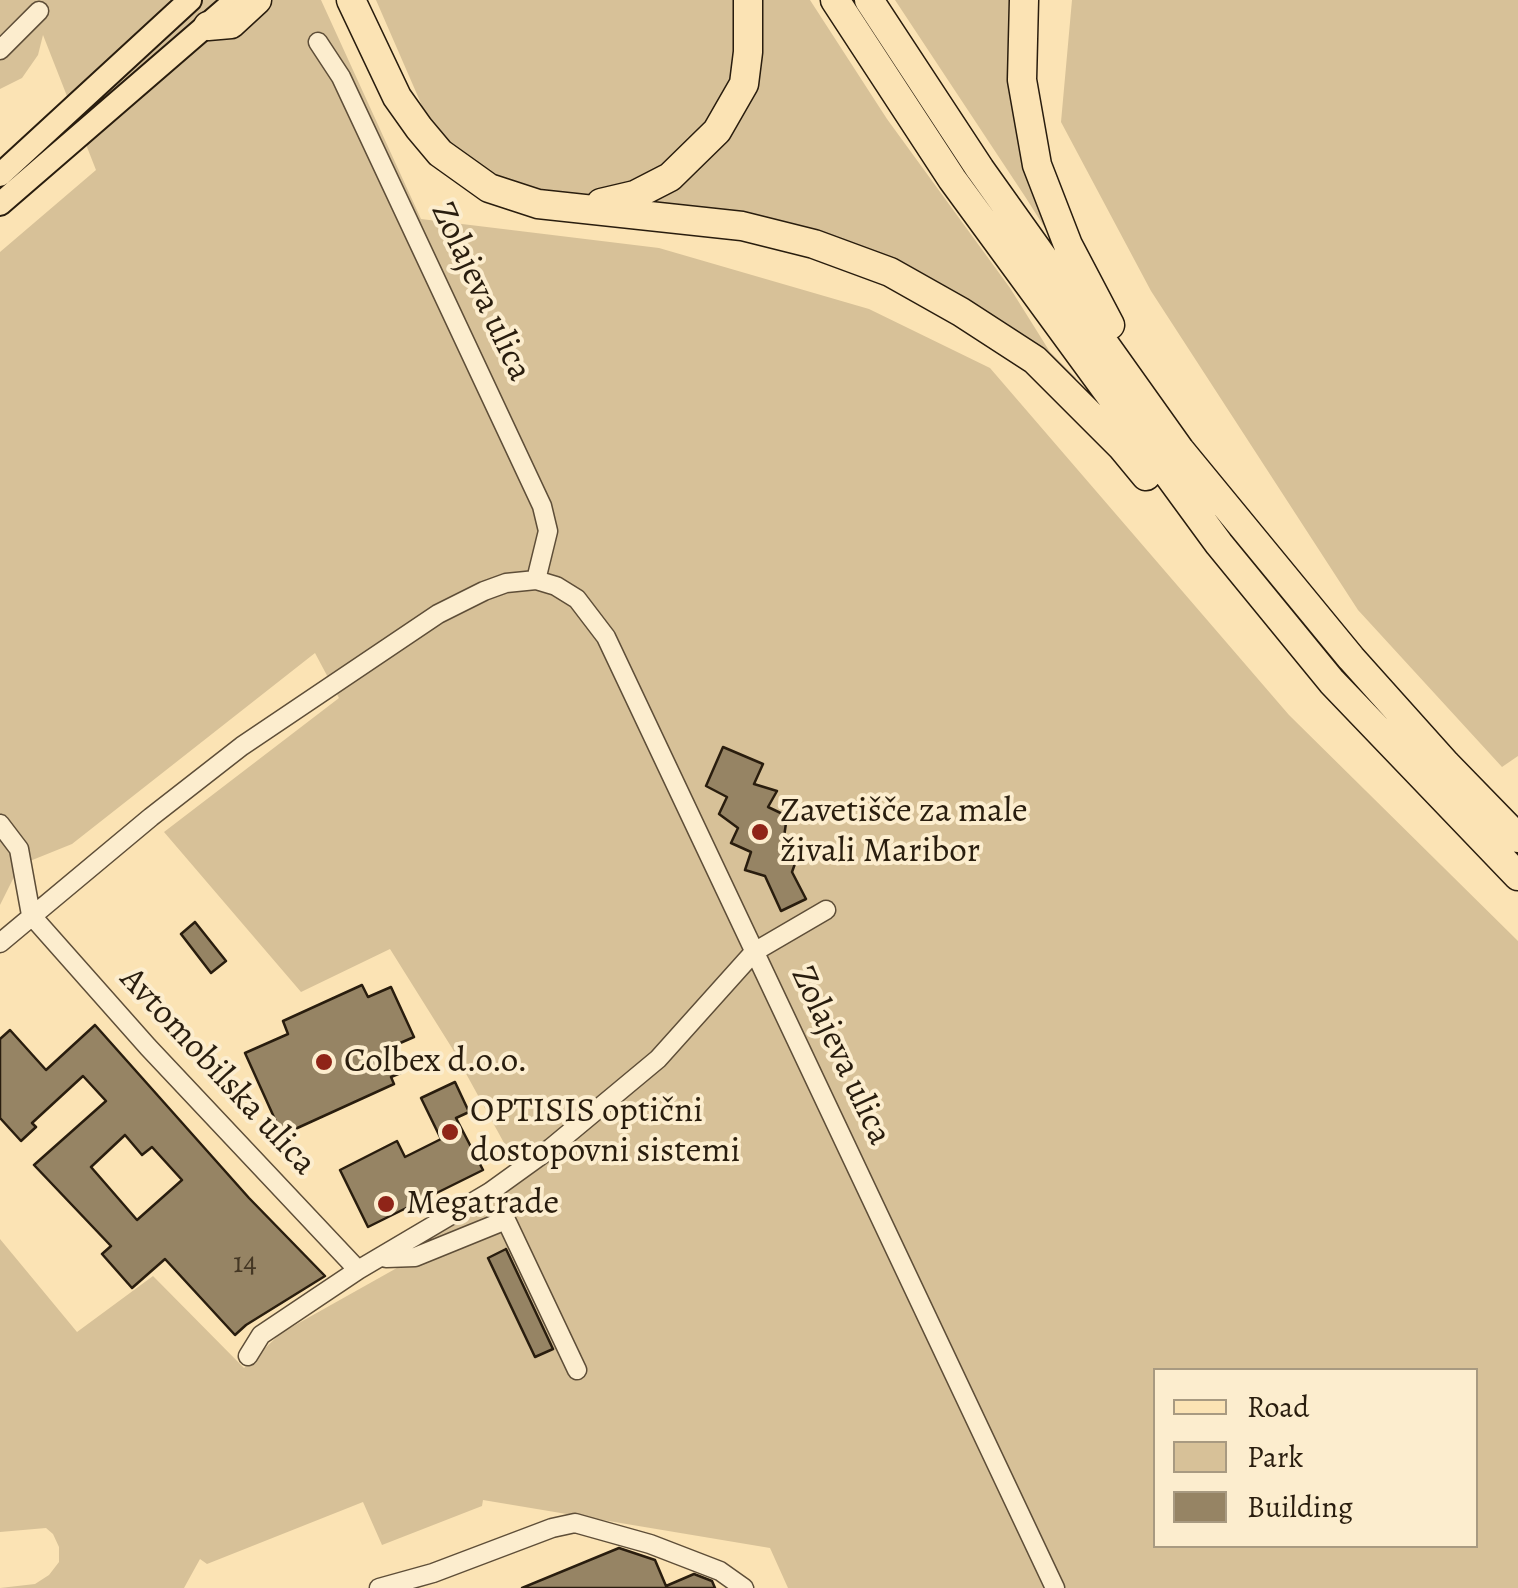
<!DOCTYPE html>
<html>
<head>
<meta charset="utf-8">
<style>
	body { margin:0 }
	#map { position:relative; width:1518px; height:1588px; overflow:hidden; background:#fbe3b4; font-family:Alegreya,serif }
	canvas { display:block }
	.legend { position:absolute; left:1153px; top:1368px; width:325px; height:180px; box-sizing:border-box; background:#fcedce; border:2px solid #a89a81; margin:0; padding:12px 18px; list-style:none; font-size:30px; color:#291d0e }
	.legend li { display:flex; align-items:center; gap:20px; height:50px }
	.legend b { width:50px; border:2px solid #a89a81 }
</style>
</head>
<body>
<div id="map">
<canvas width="1518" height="1588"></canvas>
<ul class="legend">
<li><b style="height:12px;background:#fbe3b4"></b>Road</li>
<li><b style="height:28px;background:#d7c198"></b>Park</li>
<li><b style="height:28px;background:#968464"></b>Building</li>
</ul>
</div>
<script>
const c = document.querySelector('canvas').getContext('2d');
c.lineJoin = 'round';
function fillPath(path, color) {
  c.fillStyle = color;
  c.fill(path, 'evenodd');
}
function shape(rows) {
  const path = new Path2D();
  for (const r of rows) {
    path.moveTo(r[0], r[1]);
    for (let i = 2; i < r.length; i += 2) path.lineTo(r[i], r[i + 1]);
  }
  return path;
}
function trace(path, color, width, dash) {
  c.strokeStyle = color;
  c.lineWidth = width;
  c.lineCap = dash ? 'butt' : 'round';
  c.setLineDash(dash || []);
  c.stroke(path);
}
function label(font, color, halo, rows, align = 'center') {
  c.font = font + ' Alegreya,serif';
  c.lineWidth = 8;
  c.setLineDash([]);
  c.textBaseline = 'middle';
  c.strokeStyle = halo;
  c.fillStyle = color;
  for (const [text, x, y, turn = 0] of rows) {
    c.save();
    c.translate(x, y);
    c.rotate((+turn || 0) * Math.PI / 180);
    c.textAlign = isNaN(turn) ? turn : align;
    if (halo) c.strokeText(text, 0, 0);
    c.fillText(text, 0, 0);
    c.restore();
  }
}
fillPath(shape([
	[0,0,321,0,421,219,659,248,869,309,990,368,1289,715,1518,941,1518,1588,788,1588,770,1548,483,1500,482,1506,382,1545,363,1502,207,1564,200,1559,184,1588,0,1588,35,1584,49,1575,59,1562,59,1547,53,1534,46,1528,0,1532,0,1239,77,1332,153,1276,244,1368,281,1333,420,1255,408,1234,515,1163,452,1048,390,949,301,992,164,832,339,698,315,653,72,844,20,865,0,905,0,252,96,170,43,35,38,55,22,78,0,89],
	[1156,1370,1476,1370,1476,1546,1156,1546],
	[376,0,741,0,727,104,667,172,612,196,574,199,520,188,482,172,446,143,426,115],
	[756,0,810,0,887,119,1010,288,1050,352,1076,378,1072,385,940,288,622,204,718,146],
	[895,0,1016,0,1067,263,1026,198],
	[1072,0,1518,0,1518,756,1502,767,1358,610,1151,291,1061,122]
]), '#d7c198');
const building = shape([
	[723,747,763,764,754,784,777,791,768,807,787,816,784,837,801,847,792,872,806,899,781,911,765,876,745,870,751,852,731,843,738,828,719,814,727,797,706,786,723,747],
	[195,922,226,961,211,973,181,934,195,922],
	[362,985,368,997,391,987,414,1037,391,1047,403,1072,391,1077,394,1084,282,1135,245,1053,288,1034,283,1021,362,985],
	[95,1025,249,1198,325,1276,246,1325,235,1335,165,1259,132,1288,102,1254,111,1246,34,1165,106,1101,83,1076,32,1123,36,1127,21,1141,0,1118,0,1039,10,1030,46,1070,95,1025],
	[125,1135,142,1155,152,1147,182,1180,137,1220,91,1167,125,1135],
	[455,1082,469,1112,456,1118,483,1170,368,1227,340,1170,397,1141,405,1157,441,1139,421,1098,455,1082],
	[506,1249,553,1349,535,1357,488,1258,506,1249],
	[619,1548,655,1560,666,1586,694,1574,712,1581,715,1588,522,1588,619,1548]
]);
fillPath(building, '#968464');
trace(building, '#291d0e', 2.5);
const minor = shape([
	[318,42,341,77,542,506,548,531,536,580],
	[0,50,39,11],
	[0,824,19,849,31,915,148,1047,358,1270],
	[0,943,151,817,242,746,438,614,484,591,506,583,536,580,556,586,577,599,606,637,1055,1588],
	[386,1258,415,1257,506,1220,577,1370],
	[248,1356,261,1335,358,1270,490,1192,551,1148,658,1059,754,952,826,910],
	[379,1588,433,1573,552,1528,575,1523,650,1544,720,1571,744,1588]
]);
const major = shape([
	[0,175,190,0],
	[0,204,236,0]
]);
const highway = shape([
	[351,0,397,97,419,128,440,153,489,188,538,204,742,226,814,244,890,272,961,312,1035,360,1122,447,1146,476],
	[835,0,952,179,1219,544,1332,682,1518,876],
	[869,0,980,169,1180,450,1351,658,1446,764,1518,838],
	[1024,0,1022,80,1037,165,1068,245,1110,325],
	[208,26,231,24,257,0],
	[601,203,635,195,670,177,717,131,744,84,748,52,748,0]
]);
trace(minor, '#5e4e38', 21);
trace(major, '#291d0e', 26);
trace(highway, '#291d0e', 31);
trace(minor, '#fcedce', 18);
trace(major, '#fbe3b4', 22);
trace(highway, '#fbe3b4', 28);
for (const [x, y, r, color] of [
	[760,832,10,"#8f2418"],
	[324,1062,10,"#8f2418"],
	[450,1132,10,"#8f2418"],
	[386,1204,10,"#8f2418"]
]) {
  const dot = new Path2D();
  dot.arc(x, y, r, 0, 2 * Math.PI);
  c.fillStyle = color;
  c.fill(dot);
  trace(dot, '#fcedce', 4);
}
label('30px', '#443724', null, [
	["14",245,1265]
]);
label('35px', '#291d0e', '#fcedce', [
	["Zolajeva ulica",480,292,65],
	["Zolajeva ulica",840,1056,65],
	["Avtomobilska ulica",217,1072,47]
]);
label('35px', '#291d0e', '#fcedce', [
	["Zavetišče za male",780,812],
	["živali Maribor",780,852],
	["Colbex d.o.o.",344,1062],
	["OPTISIS optični",470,1112],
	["dostopovni sistemi",470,1152],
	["Megatrade",406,1204]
], 'left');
</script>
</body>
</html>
